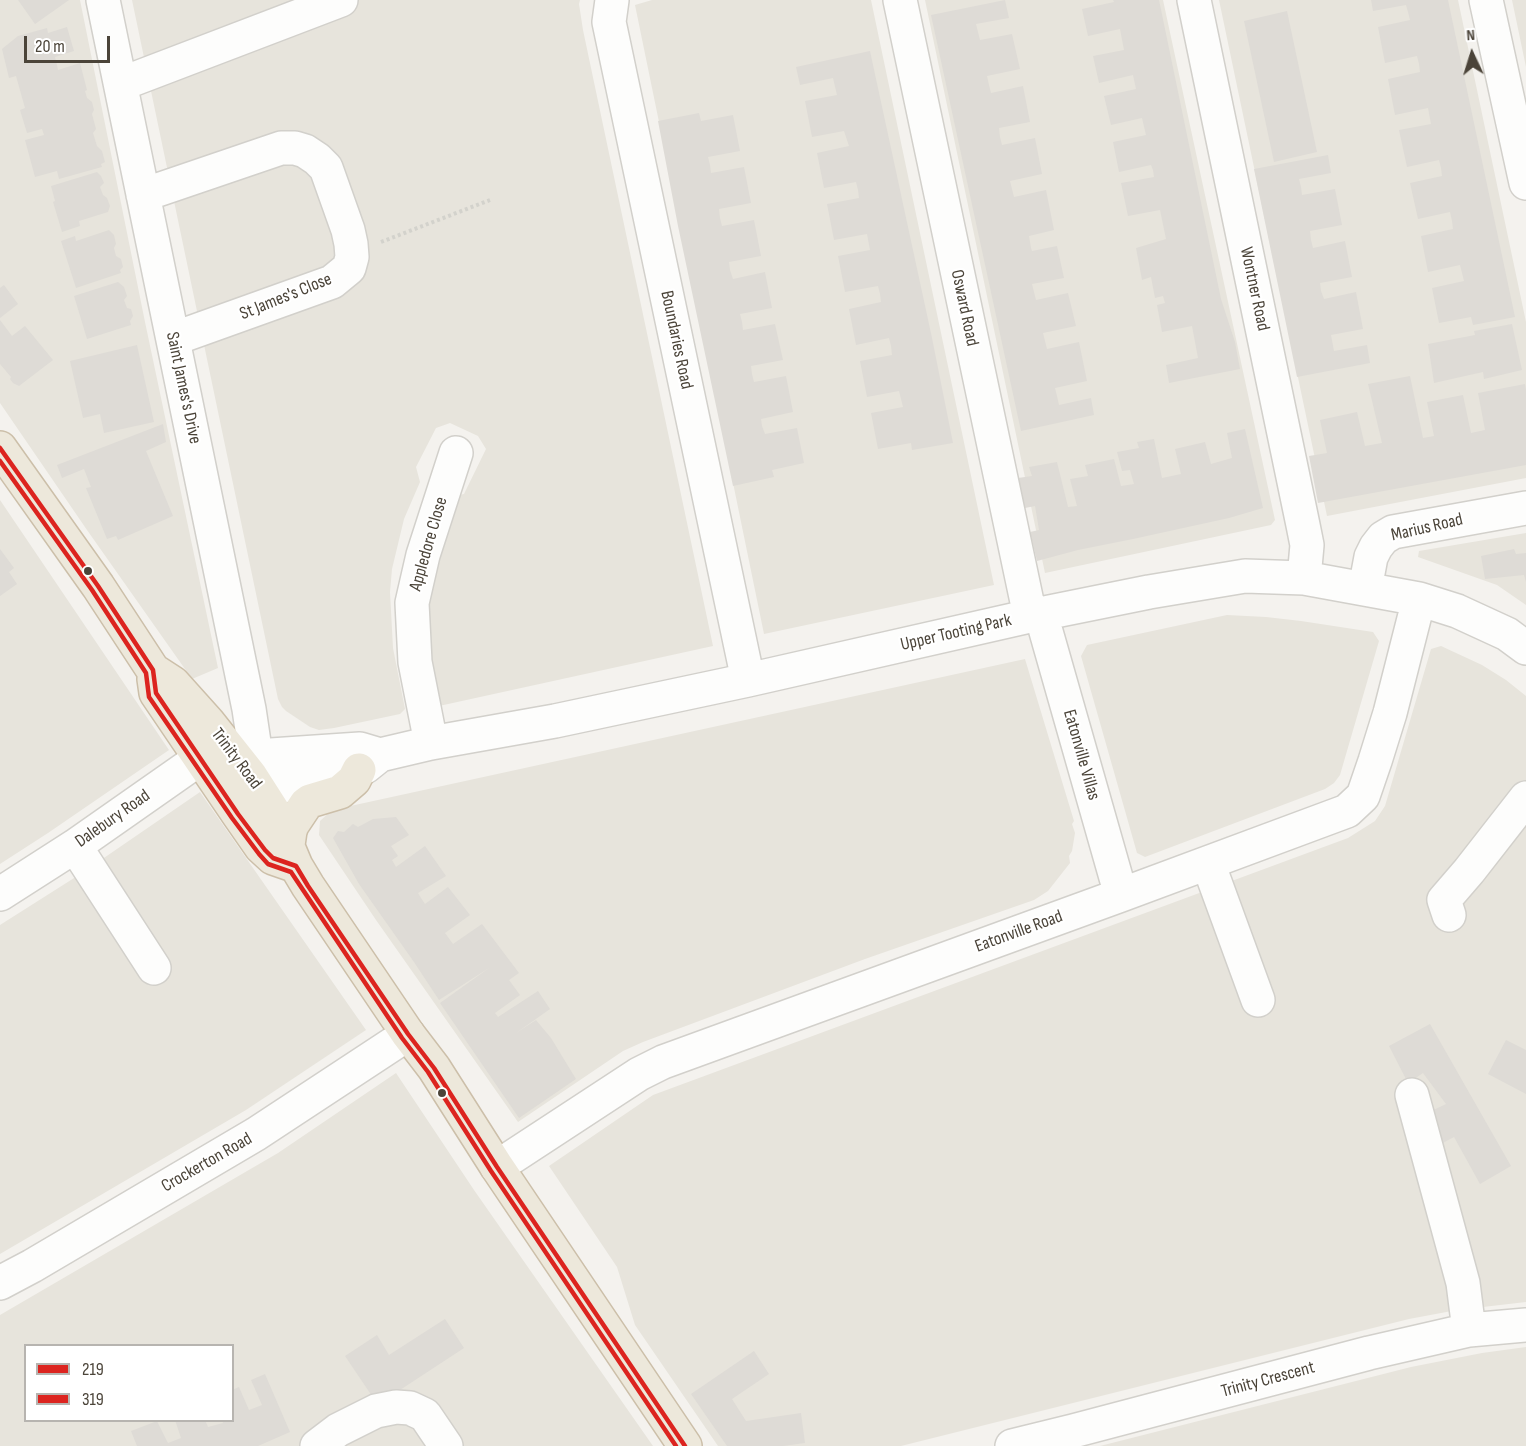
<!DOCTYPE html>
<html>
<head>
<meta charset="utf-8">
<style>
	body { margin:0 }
	#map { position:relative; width:1526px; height:1446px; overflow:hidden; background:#f4f2ee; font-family:"Sofia Sans Condensed",sans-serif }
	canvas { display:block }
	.legend { position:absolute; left:24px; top:1344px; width:210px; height:78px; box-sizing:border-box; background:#fff; border:2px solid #b7b4b0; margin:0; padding:8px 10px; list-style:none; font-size:18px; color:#4b4439 }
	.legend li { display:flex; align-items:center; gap:12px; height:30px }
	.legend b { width:30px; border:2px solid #b7b4b0 }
	.north { position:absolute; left:1442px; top:24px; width:60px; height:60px; -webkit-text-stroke:4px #fff; paint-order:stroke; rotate:356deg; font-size:16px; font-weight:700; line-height:24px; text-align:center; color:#4b4439 }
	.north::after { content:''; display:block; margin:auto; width:21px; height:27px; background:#4b4439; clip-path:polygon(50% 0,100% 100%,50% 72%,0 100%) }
	.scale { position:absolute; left:24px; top:36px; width:86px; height:27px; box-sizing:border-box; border:3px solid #4b4439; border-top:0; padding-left:8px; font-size:18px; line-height:21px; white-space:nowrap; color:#4b4439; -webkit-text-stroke:4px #fff; paint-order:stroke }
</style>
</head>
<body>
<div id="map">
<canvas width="1526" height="1446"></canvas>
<ul class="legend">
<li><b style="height:8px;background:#dc241f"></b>219</li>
<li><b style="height:8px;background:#dc241f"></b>319</li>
</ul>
<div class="north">N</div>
<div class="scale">20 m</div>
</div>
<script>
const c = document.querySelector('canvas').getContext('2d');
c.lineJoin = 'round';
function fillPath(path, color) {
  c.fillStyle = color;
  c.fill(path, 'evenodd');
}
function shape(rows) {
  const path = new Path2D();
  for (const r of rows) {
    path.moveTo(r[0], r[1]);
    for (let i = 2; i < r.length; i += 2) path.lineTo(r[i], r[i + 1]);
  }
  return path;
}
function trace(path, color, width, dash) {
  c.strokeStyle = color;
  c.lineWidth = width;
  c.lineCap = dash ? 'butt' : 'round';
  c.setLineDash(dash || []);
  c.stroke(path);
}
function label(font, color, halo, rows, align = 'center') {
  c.font = font + ' "Sofia Sans Condensed",sans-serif';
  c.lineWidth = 4.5;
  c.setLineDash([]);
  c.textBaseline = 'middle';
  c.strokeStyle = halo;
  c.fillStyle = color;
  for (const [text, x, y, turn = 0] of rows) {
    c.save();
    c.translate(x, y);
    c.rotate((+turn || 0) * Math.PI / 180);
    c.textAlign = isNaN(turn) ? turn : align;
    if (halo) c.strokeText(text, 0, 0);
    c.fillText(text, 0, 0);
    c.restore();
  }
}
fillPath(shape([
	[0,0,80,0,145,322,218,668,192,679,87,530,0,403],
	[132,0,580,0,579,4,583,30,713,646,439,706,428,657,425,609,450,497,464,494,486,449,478,436,450,423,436,428,416,467,420,482,404,519,392,569,390,592,393,648,405,709,400,714,334,728,319,730,310,727,286,711,282,707,278,699],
	[652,0,871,0,994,585,764,634,635,5],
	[925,0,1163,0,1275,520,1271,525,1045,573],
	[1219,0,1458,0,1526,322,1526,478,1327,516],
	[1512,0,1526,0,1526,67],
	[0,500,169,750,48,833,0,864],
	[1526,533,1526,605,1497,585,1418,557,1419,551],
	[1227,615,1266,617,1301,621,1373,632,1379,641,1340,775,1334,783,1325,789,1145,857,1137,853,1081,656,1087,645],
	[1441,646,1482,665,1506,680,1526,696,1526,1302,1457,1310,1409,1319,901,1446,718,1446,635,1325,617,1267,549,1166,653,1095,1348,838,1375,821,1385,806,1431,649],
	[1025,659,1074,821,1072,824,1075,833,1072,851,1069,856,1070,863,1048,891,1034,900,865,959,643,1042,623,1051,518,1122,376,920,319,835,320,821,332,810],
	[200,792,366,1030,246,1110,0,1254,0,925,82,873],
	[396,1073,474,1190,653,1446,0,1446,0,1315,278,1153],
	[26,1346,232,1346,232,1420,26,1420],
	[1526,1347,1526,1446,1100,1446,1411,1367,1482,1353]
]), '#e7e4dc');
fillPath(shape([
	[18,0,69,0,35,24],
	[1005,0,1009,18,976,24,980,40,1012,34,1020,69,987,76,989,85,991,93,1023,86,1030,122,999,128,1000,137,1002,145,1035,138,1042,174,1010,181,1014,197,1046,190,1054,230,1029,236,1031,248,1032,251,1057,246,1064,278,1032,284,1036,300,1068,293,1076,326,1043,333,1047,349,1079,342,1087,381,1055,388,1057,396,1059,405,1091,398,1094,415,1021,431,931,15],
	[1113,0,1159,0,1221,299,1235,342,1240,369,1169,383,1166,365,1198,358,1192,326,1162,332,1157,305,1165,303,1163,296,1155,298,1151,277,1142,280,1136,248,1166,239,1160,210,1128,216,1121,183,1154,177,1153,170,1151,165,1119,172,1113,142,1146,135,1142,118,1111,125,1104,96,1136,89,1133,75,1099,83,1093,56,1124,50,1120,29,1088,36,1082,9,1114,2],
	[1371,0,1448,0,1515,317,1473,325,1471,317,1439,323,1432,288,1464,281,1460,265,1428,272,1421,236,1453,229,1452,221,1450,212,1418,219,1410,183,1442,176,1441,168,1439,160,1407,167,1399,130,1431,124,1428,108,1395,115,1388,79,1420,72,1419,64,1417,56,1385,63,1378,27,1410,20,1408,12,1406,5,1373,11],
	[1287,11,1317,152,1274,162,1244,21],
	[67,27,74,51,55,57,57,65,58,70,80,63,87,90,85,91,87,98,92,102,94,110,92,114,96,129,93,133,97,146,102,151,105,162,101,164,102,167,59,179,57,171,35,177,25,140,44,135,42,129,27,133,20,110,25,108,16,76,9,78,2,49,18,36,47,28,48,33],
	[870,51,932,338,953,443,912,450,911,443,878,449,871,413,903,407,899,391,867,397,860,361,892,355,891,346,889,338,856,345,849,309,881,302,880,294,878,286,845,292,838,256,870,250,867,234,834,240,827,204,859,198,858,190,856,182,824,188,817,153,849,146,844,131,812,137,805,101,837,95,833,78,800,85,796,67],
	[699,113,701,121,733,115,740,151,708,157,710,165,711,173,744,167,751,203,719,209,720,218,722,226,754,220,761,256,729,262,730,270,733,279,765,272,772,308,740,314,742,322,743,330,775,324,783,360,751,366,752,374,754,382,786,376,793,412,761,419,762,426,765,434,797,428,804,463,772,470,774,477,733,486,678,226,658,121],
	[1328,155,1331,173,1299,179,1301,187,1302,195,1335,189,1342,225,1310,231,1311,240,1313,248,1345,241,1352,277,1320,283,1321,291,1324,299,1356,292,1363,329,1331,335,1334,351,1367,345,1370,363,1297,377,1254,169],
	[97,172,101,176,104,183,100,187,103,195,107,198,110,206,108,212,79,221,80,226,62,232,53,202,55,201,51,186],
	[109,230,114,235,116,244,114,248,116,256,121,259,123,267,120,270,121,273,76,288,61,241,75,236,76,241],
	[118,282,124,287,127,296,124,300,127,308,131,309,133,316,130,321,131,325,87,339,74,296],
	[4,285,18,304,0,318,0,288],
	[0,320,12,336,25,326,53,360,19,386,13,383,10,379,11,377,0,364],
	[1512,324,1522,370,1484,379,1483,372,1434,383,1428,344,1475,335,1474,331],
	[137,345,154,422,104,433,100,414,83,418,70,361],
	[1410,376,1423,438,1434,436,1427,402,1463,395,1471,433,1485,430,1478,393,1525,384,1526,390,1526,465,1318,503,1309,456,1327,453,1320,420,1357,412,1365,446,1382,443,1368,384],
	[163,424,166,442,146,451,173,516,118,540,116,536,107,539,86,488,91,487,84,469,62,478,57,465],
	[1245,429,1263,508,1229,518,1133,539,1078,550,1037,561,1030,532,1039,530,1035,506,1025,508,1018,478,1032,476,1029,467,1057,462,1068,507,1077,506,1070,479,1088,476,1085,465,1114,459,1121,486,1134,484,1130,470,1122,471,1117,452,1139,448,1137,442,1154,439,1162,478,1181,474,1175,449,1205,442,1211,464,1232,458,1227,433],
	[0,549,14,568,9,572,17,584,0,596],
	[1514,549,1516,554,1526,553,1526,582,1524,575,1485,579,1481,556],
	[396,817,409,835,391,846,398,856,392,860,396,867,425,846,446,876,418,893,421,898,425,904,448,887,470,915,445,933,453,944,482,924,519,973,509,980,520,995,495,1013,498,1017,538,991,550,1009,516,1033,536,1020,551,1038,576,1079,519,1118,440,1003,489,968,439,1000,414,962,359,884,333,838,338,831,344,832,353,824,358,827,373,819],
	[1430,1024,1511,1166,1480,1184,1454,1137,1439,1145,1423,1115,1446,1104,1423,1073,1408,1083,1389,1046],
	[1506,1040,1526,1050,1526,1094,1488,1074],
	[445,1319,464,1348,403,1388,376,1402,345,1356,377,1335,389,1355],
	[754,1351,769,1374,732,1399,746,1421,801,1413,805,1443,783,1446,727,1446,691,1394],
	[265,1374,290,1432,258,1446,137,1446,131,1431,157,1421,168,1443,181,1438,175,1420,205,1420,208,1427,223,1423,222,1420,232,1420,232,1390,239,1387,249,1410,262,1405,251,1380]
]), '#dedbd6');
const minor = shape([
	[103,0,249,709,256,756,250,775],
	[612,0,609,22,748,680],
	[900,0,1030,616],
	[1194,0,1303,525,1307,545,1304,578],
	[1486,0,1526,183],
	[121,84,341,0],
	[143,195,281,148,295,148,305,151,317,159,326,168,348,230,351,244,352,257,349,268,332,282,173,339],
	[1365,589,1371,557,1376,547,1383,538,1393,532,1526,508],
	[1041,614,1121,895],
	[431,743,415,662,412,603,423,555,456,453],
	[256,756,360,749,380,755],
	[232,782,257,785,280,786,313,783,365,767,380,755,431,743,555,721,748,680,1030,616,1149,592,1245,576,1304,578,1419,599,1457,611,1507,634,1526,648],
	[75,846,154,968],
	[1208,863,1258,1000],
	[0,894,75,846,222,743],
	[1449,915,1444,900,1469,871,1526,798],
	[1412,1095,1463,1283,1469,1330],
	[497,1167,639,1074,663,1062,1121,895,1347,811,1363,796,1375,761,1390,713,1419,599],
	[0,1283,32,1266,256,1134,408,1034],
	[317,1446,338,1430,376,1411,396,1407,410,1408,425,1415,446,1446],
	[1012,1446,1073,1431,1369,1353,1469,1330,1526,1325]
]);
const highway = shape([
	[0,448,98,586,153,670,173,683,208,722,250,775,273,811,296,866,308,886,408,1034,434,1068,497,1167,685,1446],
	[154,679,156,693,238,814,261,847,273,858,296,866],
	[288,845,290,831,292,825,306,804,310,801,340,792,354,780,359,770]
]);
trace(minor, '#d2d0cb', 36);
trace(highway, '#ccbfa9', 36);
trace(shape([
	[381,242,490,200]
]), '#d3d2cc', 4, [3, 3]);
trace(minor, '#fdfdfc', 33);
trace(highway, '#ede8db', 33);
trace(shape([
	[0,448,98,586,153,670,156,693,238,814,265,850,273,858,296,866,308,886,408,1034,434,1068,497,1167,685,1446]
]), '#dc241f', 4.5);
trace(shape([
	[0,461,92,590,146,673,149,697,232,818,259,854,268,864,291,872,402,1038,428,1072,491,1171,676,1446]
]), '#dc241f', 4.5);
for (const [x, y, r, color] of [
	[88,571,5,"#4b4439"],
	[442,1093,5,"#4b4439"]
]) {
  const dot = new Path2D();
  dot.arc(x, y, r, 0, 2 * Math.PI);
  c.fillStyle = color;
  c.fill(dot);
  trace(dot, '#fff', 2);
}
label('18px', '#4b4439', '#fff', [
	["Wontner Road",1254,289,78],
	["St James's Close",286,297,-22],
	["Osward Road",964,308,78],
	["Boundaries Road",676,340,78],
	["Saint James's Drive",183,388,78],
	["Marius Road",1427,528,-13],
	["Appledore Close",429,544,-74],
	["Upper Tooting Park",956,633,-13],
	["Eatonville Villas",1081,755,74],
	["Trinity Road",236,759,53],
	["Dalebury Road",113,819,-35],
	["Eatonville Road",1019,932,-20],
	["Crockerton Road",207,1163,-30],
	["Trinity Crescent",1268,1380,-15]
]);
</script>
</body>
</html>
